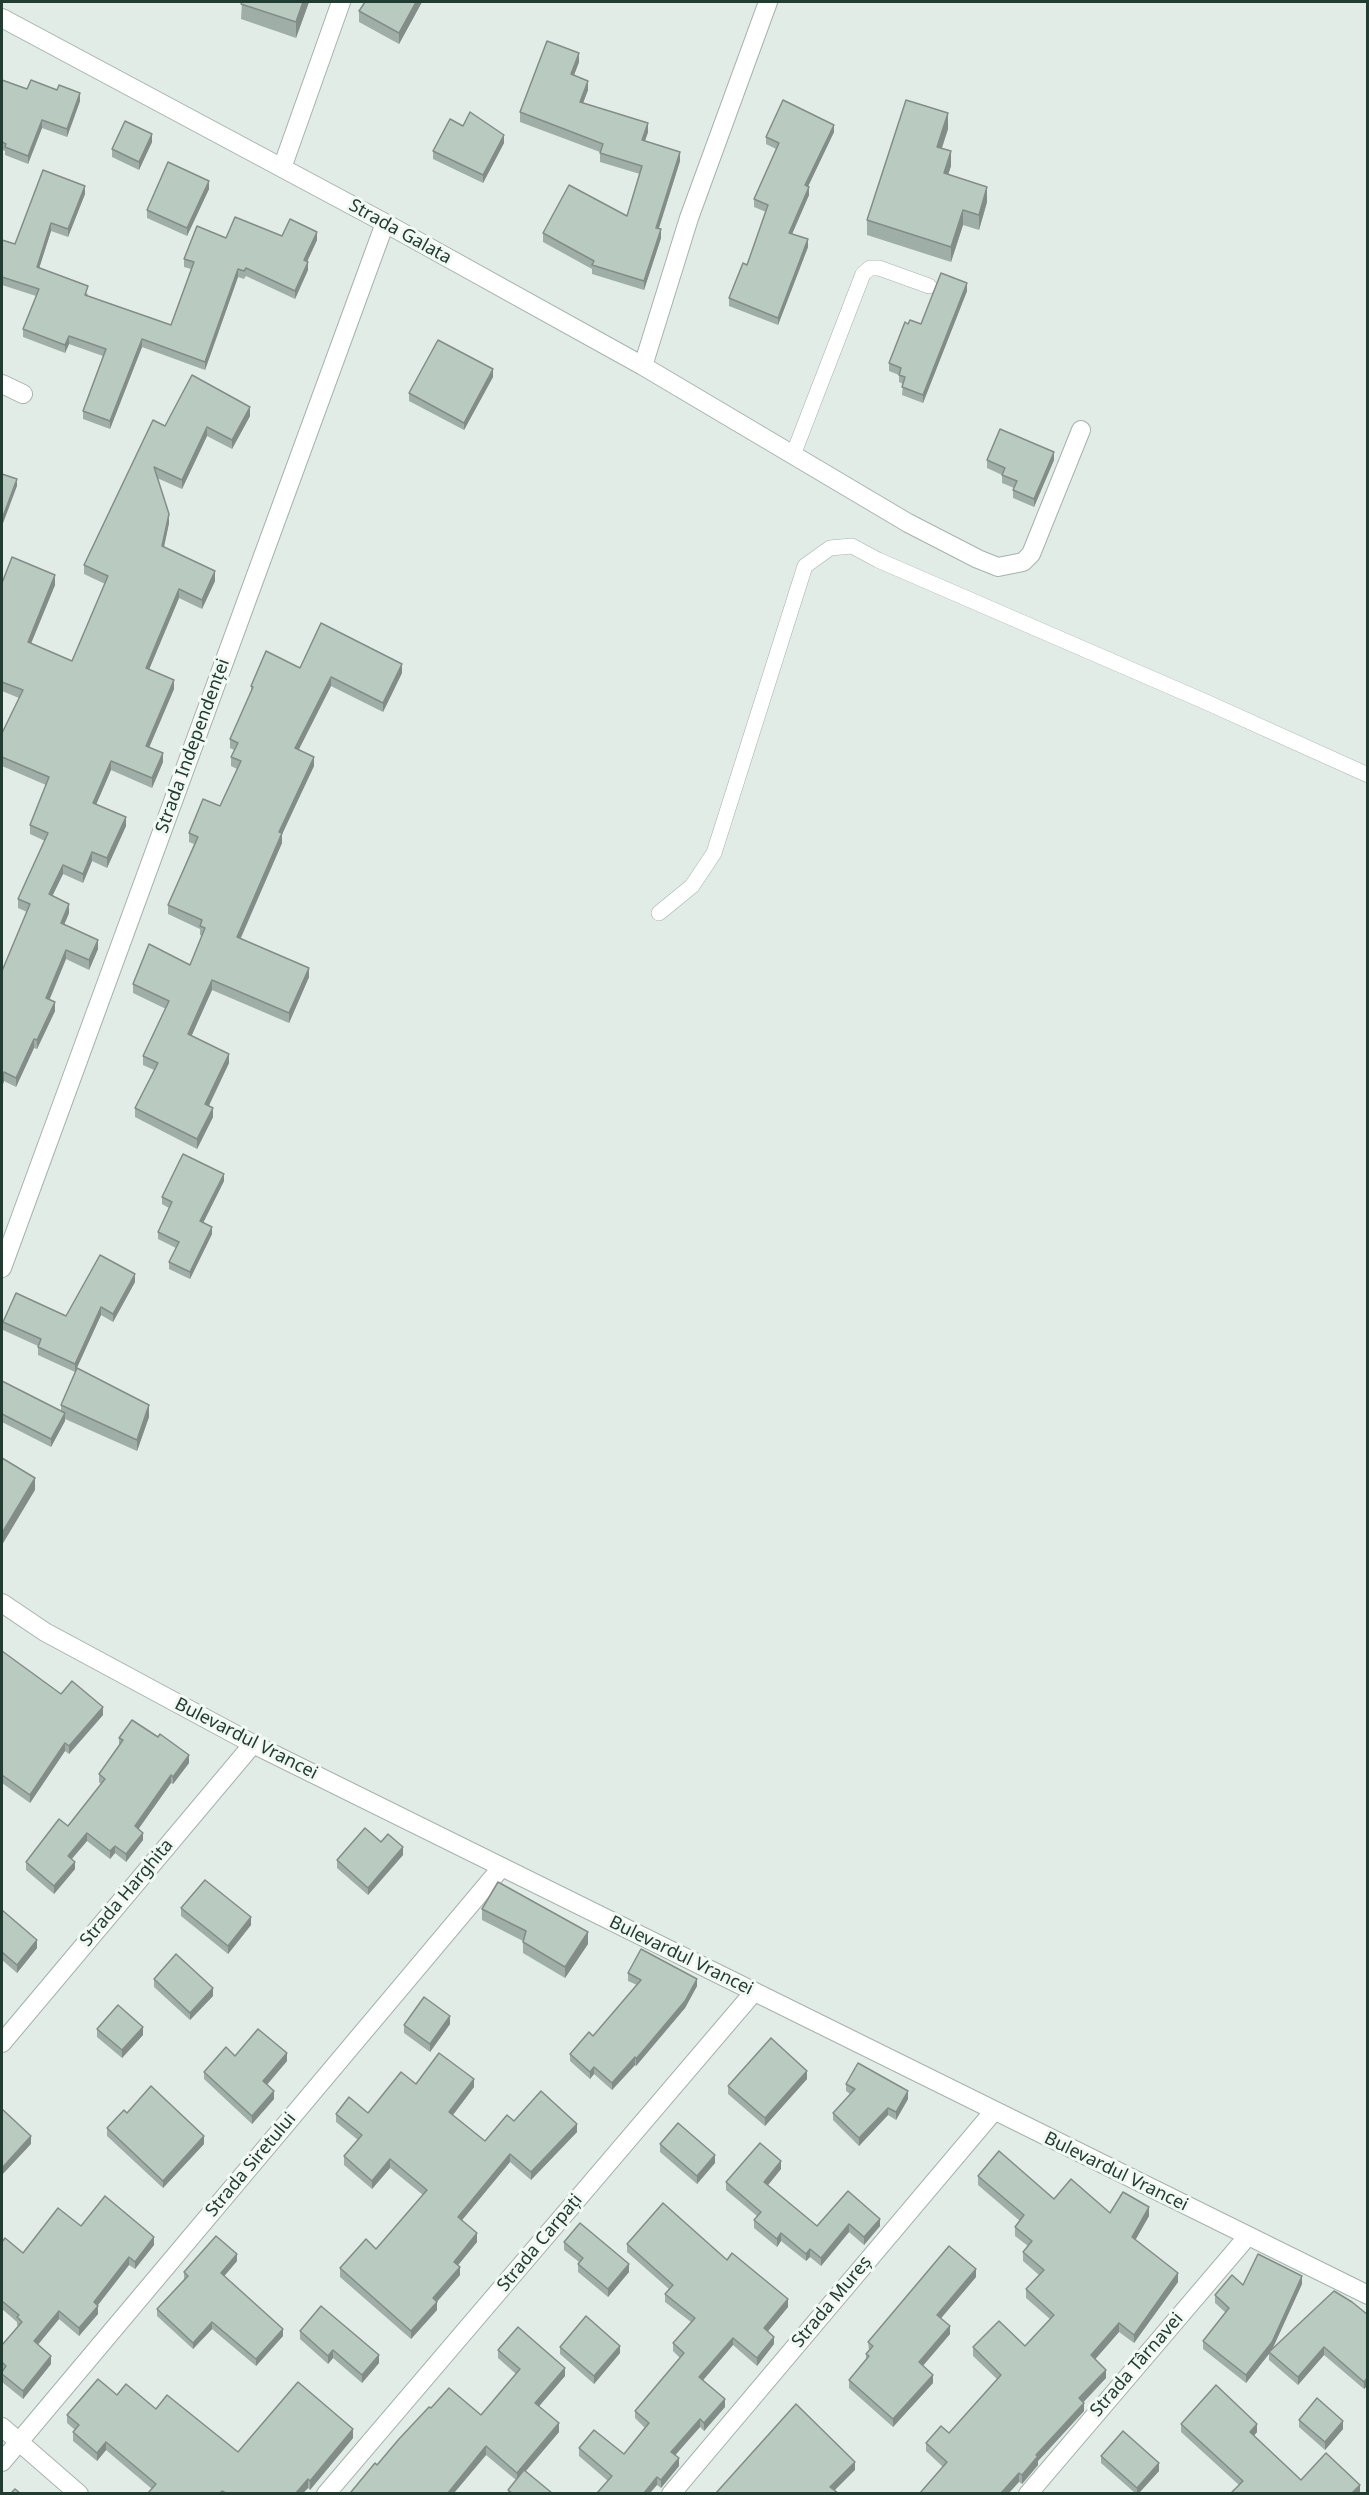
<!DOCTYPE html>
<html>
<head>
<meta charset="utf-8">
<style>
	body { margin:0 }
	#map { position:relative; width:1369px; height:2495px; overflow:hidden; background:#e1ece6; font-family:"Noto Sans",sans-serif }
	canvas { display:block }
	.frame { position:absolute; inset:0; border:3px solid #213d32; pointer-events:none }
</style>
</head>
<body>
<div id="map">
<canvas width="1369" height="2495"></canvas>
<div class="frame"></div>
</div>
<script>
const c = document.querySelector('canvas').getContext('2d');
c.lineJoin = 'round';
function shape(rows) {
  const path = new Path2D();
  for (const r of rows) {
    path.moveTo(r[0], r[1]);
    for (let i = 2; i < r.length; i += 2) path.lineTo(r[i], r[i + 1]);
  }
  return path;
}
function trace(path, color, width, dash) {
  c.strokeStyle = color;
  c.lineWidth = width;
  c.lineCap = dash ? 'butt' : 'round';
  c.setLineDash(dash || []);
  c.stroke(path);
}
function fillPath(path, color) {
  c.fillStyle = color;
  c.fill(path, 'evenodd');
}
function label(font, color, halo, rows, align = 'center') {
  c.font = font + ' "Noto Sans",sans-serif';
  c.lineWidth = 6;
  c.setLineDash([]);
  c.textBaseline = 'middle';
  c.strokeStyle = halo;
  c.fillStyle = color;
  for (const [text, x, y, turn = 0] of rows) {
    c.save();
    c.translate(x, y);
    c.rotate((+turn || 0) * Math.PI / 180);
    c.textAlign = isNaN(turn) ? turn : align;
    if (halo) c.strokeText(text, 0, 0);
    c.fillText(text, 0, 0);
    c.restore();
  }
}
const service = shape([
	[793,455,863,274,870,268,879,268,929,286],
	[659,913,692,886,714,853,805,566,830,548,852,546,878,560,1206,702,1368,775]
]);
const minor = shape([
	[2,18,385,223,643,366,908,523,978,559,998,567,1023,562,1031,554,1081,430],
	[282,168,341,2],
	[643,366,689,218,768,2],
	[2,384,23,394],
	[2,1268,385,223],
	[2,2043,253,1744],
	[2,2462,501,1868],
	[326,2494,754,1992],
	[671,2494,994,2111],
	[1028,2494,1247,2237]
]);
const tertiary = shape([
	[2,1603,45,1632,253,1744,1368,2295],
	[2,2427,79,2494]
]);
trace(service, '#a4b4ac', 16);
trace(minor, '#a4b4ac', 20);
trace(tertiary, '#a4b4ac', 20);
trace(service, '#fff', 15);
trace(minor, '#fff', 18);
trace(tertiary, '#fff', 18);
fillPath(shape([
	[242,2,309,2,296,38,241,19],
	[365,2,422,2,399,44,359,22,359,11],
	[579,62,574,75,588,90,583,103,648,132,645,141,680,161,659,228,661,238,644,290,592,274,592,269,543,242,543,233,627,216,640,174,600,162,600,152,520,122,520,112],
	[2,80,27,89,80,101,67,137,42,128,28,164,5,155,5,151,2,150],
	[463,126,504,143,483,183,433,159,433,151],
	[948,129,942,148,951,166,948,174,987,202,979,230,963,225,951,262,867,235,867,220],
	[834,132,808,186,809,195,792,234,808,247,778,325,729,306,729,298,747,265,766,212,754,207,754,199,776,149,766,144,766,137],
	[152,142,139,170,112,157,112,149],
	[209,189,187,236,147,218,147,210],
	[85,194,68,237,51,231,39,268,88,294,87,296,171,325,191,269,184,267,184,259,226,238,282,236,317,240,307,262,308,270,295,299,246,276,244,279,238,277,205,370,142,347,110,429,83,419,83,411,103,356,69,344,65,353,23,337,23,329,36,296,2,285,2,240,15,244],
	[967,291,923,403,902,395,903,384,899,382,899,375,889,371,889,363,908,324,921,324],
	[493,377,464,430,409,401,409,393],
	[250,416,232,449,207,436,182,489,157,478,169,523,164,547,215,581,202,609,179,598,149,669,174,689,149,747,163,762,152,788,111,770,96,804,126,826,107,868,92,861,83,883,63,874,52,896,69,913,64,925,98,949,89,970,66,959,50,999,55,1011,37,1049,34,1048,16,1087,4,1081,2,1087,27,912,18,908,18,899,45,841,30,834,30,825,46,785,2,766,2,733,19,698,2,691,2,583,55,585,31,643,72,661,105,584,84,574,84,565,165,426],
	[987,460,1054,460,1034,507,1013,498,1013,490,1014,488,1002,483,1002,475,987,468],
	[300,668,402,673,383,712,331,686,299,749,314,766,282,833,282,843,241,938,309,977,289,1023,212,990,191,1036,229,1063,209,1106,213,1117,197,1149,135,1117,135,1108,154,1070,143,1065,143,1056,166,1009,133,993,133,984,190,965,202,936,200,935,200,929,168,914,168,905,194,844,189,842,189,833,220,806,237,769,231,766,231,757,234,750,230,748,230,739,251,693,251,686],
	[224,1181,203,1223,212,1234,190,1279,169,1269,169,1262,176,1248,158,1239,158,1232,169,1208,162,1204,162,1197],
	[135,1282,113,1322,101,1315,75,1372,38,1355,38,1346,3,1330,3,1322,66,1316],
	[2,1381,61,1411,61,1405,149,1417,137,1451,65,1419,65,1421,51,1447,2,1422],
	[2,1651,61,1694,103,1715,69,1754,65,1751,30,1803,2,1783],
	[119,1738,189,1763,173,1784,171,1783,138,1829,143,1840,126,1862,115,1853,110,1859,87,1841,72,1859,75,1869,54,1894,26,1870,26,1862,68,1826,101,1784,99,1782,99,1774,119,1745],
	[381,1842,403,1855,368,1895,337,1868,337,1860],
	[181,1908,251,1925,228,1954,181,1916],
	[482,1909,588,1944,565,1978,523,1953,523,1941,482,1920],
	[2,1910,37,1948,17,1973,2,1960],
	[628,1973,697,1986,685,2008,636,2066,635,2065,612,2090,594,2074,590,2079,570,2061,570,2054,593,2036,637,1985,628,1981],
	[154,1979,213,1996,190,2020,154,1987],
	[450,2024,430,2052,404,2033,404,2025],
	[97,2029,143,2035,122,2058,97,2037],
	[235,2056,287,2061,267,2085,274,2099,252,2124,204,2079,204,2072],
	[807,2079,765,2126,728,2094,728,2086],
	[416,2084,474,2087,453,2115,485,2141,514,2121,577,2132,531,2180,510,2162,462,2220,477,2242,458,2265,460,2275,437,2302,437,2310,411,2339,340,2277,340,2268,376,2249,423,2195,390,2168,372,2189,344,2165,344,2156,358,2140,336,2122,336,2114,368,2113],
	[846,2084,908,2099,896,2120,888,2115,859,2146,833,2120,833,2113,850,2094,846,2091],
	[127,2113,204,2144,163,2188,107,2136,107,2128],
	[660,2144,715,2163,697,2184,660,2152],
	[781,2169,768,2185,817,2226,848,2191,880,2226,864,2245,849,2232,821,2266,810,2257,806,2261,781,2241,777,2247,754,2228,754,2220,757,2216,726,2190,726,2182],
	[978,2176,1054,2199,1110,2213,1149,2216,1135,2240,1178,2282,1134,2343,1119,2332,1095,2359,1106,2378,1083,2402,1084,2411,1038,2461,1038,2465,1022,2484,1019,2482,943,2467,926,2451,926,2443,949,2433,997,2379,973,2356,973,2347,1025,2346,1050,2319,1026,2298,1026,2289,1039,2275,1023,2261,1023,2252,1028,2246,1015,2236,1015,2227,1020,2221,978,2185],
	[81,2226,154,2245,135,2269,129,2265,98,2305,98,2314,79,2336,59,2319,38,2345,51,2364,23,2399,2,2382,2,2345,18,2326,17,2325,17,2322,2,2309,2,2242,23,2253],
	[564,2242,629,2272,608,2297,578,2272,578,2264,579,2262,564,2250],
	[627,2244,727,2260,788,2307,768,2331,774,2344,757,2366,733,2345,703,2380,725,2407,704,2431,700,2427,675,2455,679,2466,661,2488,657,2485,608,2481,579,2456,579,2448,624,2454,645,2428,635,2418,635,2411,680,2358,673,2351,673,2343,691,2322,665,2302,665,2294,669,2289,627,2252],
	[237,2261,224,2276,283,2336,256,2366,212,2329,193,2349,157,2316,157,2309,184,2279,184,2272],
	[976,2277,941,2318,950,2334,923,2366,933,2383,893,2427,849,2388,849,2380,866,2360,866,2354,869,2350,868,2342],
	[1302,2284,1272,2349,1368,2315,1368,2385,1364,2389,1324,2355,1298,2385,1269,2360,1269,2354,1246,2383,1203,2349,1203,2341,1226,2313,1215,2303,1215,2295,1243,2285],
	[300,2331,379,2363,362,2383,333,2358,328,2364,300,2339],
	[560,2347,620,2353,594,2384,560,2354],
	[498,2350,565,2376,539,2406,559,2432,526,2471,552,2493,508,2493,508,2490,516,2480,486,2455,454,2493,351,2493,351,2492,431,2408,481,2415,516,2374,498,2358],
	[117,2395,156,2409,238,2452,353,2438,310,2490,308,2488,303,2493,148,2493,152,2489,106,2450,97,2461,73,2441,73,2432,75,2430,67,2423,67,2415],
	[1299,2420,1343,2429,1325,2450,1299,2427],
	[1181,2424,1257,2432,1254,2436,1301,2480,1360,2492,1239,2485,1181,2432],
	[1101,2456,1159,2471,1139,2493,1135,2493,1101,2463]
]), '#9faea6');
fillPath(shape([
	[303,2,309,2,296,38,296,22],
	[416,2,422,2,399,44,399,33],
	[579,53,579,62,571,83,571,74],
	[588,81,588,90,580,111,580,102],
	[80,93,80,101,67,137,67,129],
	[948,113,948,129,937,162,937,147],
	[42,120,42,128,28,164,28,156],
	[648,123,648,132,642,149,642,140],
	[834,125,834,132,805,193,805,185],
	[152,134,152,142,139,170,139,162],
	[504,135,504,143,483,183,483,175],
	[951,151,951,166,944,188,944,173],
	[680,152,680,161,656,237,656,228],
	[209,181,209,189,187,236,187,228],
	[85,186,85,194,68,237,68,229],
	[809,187,809,195,789,241,789,233],
	[987,187,987,202,979,230,979,215],
	[963,210,963,225,951,262,951,247],
	[51,223,51,231,37,275,37,267],
	[661,229,661,238,644,290,644,281],
	[317,232,317,240,304,268,304,260],
	[808,239,808,247,778,325,778,318],
	[308,262,308,270,295,299,295,291],
	[238,269,238,277,205,370,205,362],
	[967,283,967,291,923,403,923,395],
	[69,336,69,344,65,353,65,345],
	[142,339,142,347,110,429,110,421],
	[493,369,493,377,464,430,464,423],
	[250,407,250,416,232,449,232,440],
	[207,427,207,436,182,489,182,480],
	[1054,452,1054,460,1034,507,1034,499],
	[17,479,17,486,2,526,2,519],
	[169,514,169,523,162,556,162,546],
	[215,571,215,581,202,609,202,600],
	[55,575,55,585,28,651,28,642],
	[179,589,179,598,146,677,146,668],
	[402,664,402,673,383,712,383,703],
	[331,677,331,686,295,757,295,748],
	[174,680,174,689,146,755,146,746],
	[163,753,163,762,152,788,152,778],
	[314,757,314,766,279,841,279,832],
	[111,761,111,770,93,812,93,803],
	[126,817,126,826,107,868,107,858],
	[282,833,282,843,237,946,237,937],
	[92,852,92,861,83,883,83,874],
	[63,865,63,874,49,903,49,894],
	[69,904,69,913,61,932,61,923],
	[98,940,98,949,89,970,89,960],
	[66,950,66,959,46,1007,46,998],
	[309,968,309,977,289,1023,289,1013],
	[212,980,212,990,188,1044,188,1034],
	[55,1002,55,1011,37,1049,37,1040],
	[34,1039,34,1048,16,1087,16,1078],
	[229,1054,229,1063,205,1113,205,1104],
	[4,1072,4,1081,2,1087,2,1078],
	[213,1108,213,1117,197,1149,197,1139],
	[224,1174,224,1181,200,1229,200,1221],
	[212,1227,212,1234,190,1279,190,1272],
	[135,1274,135,1282,113,1322,113,1314],
	[101,1307,101,1315,75,1372,75,1364],
	[149,1405,149,1417,137,1451,137,1440],
	[65,1413,65,1421,51,1447,51,1439],
	[35,1478,35,1490,2,1545,2,1533],
	[103,1707,103,1715,69,1754,69,1746],
	[65,1743,65,1751,30,1803,30,1795],
	[189,1755,189,1763,173,1784,173,1777],
	[171,1775,171,1783,135,1834,135,1826],
	[87,1833,87,1841,68,1863,68,1856],
	[143,1833,143,1840,126,1862,126,1854],
	[115,1846,115,1853,110,1859,110,1851],
	[403,1847,403,1855,368,1895,368,1888],
	[75,1862,75,1869,54,1894,54,1886],
	[251,1917,251,1925,228,1954,228,1946],
	[588,1932,588,1944,565,1978,565,1967],
	[37,1940,37,1948,17,1973,17,1965],
	[697,1979,697,1986,685,2008,636,2066,636,2059],
	[213,1988,213,1996,190,2020,190,2013],
	[450,2016,450,2024,430,2052,430,2044],
	[143,2027,143,2035,122,2058,122,2050],
	[287,2053,287,2061,263,2089,263,2081],
	[635,2057,635,2065,612,2090,612,2083],
	[594,2067,594,2074,590,2079,590,2072],
	[807,2071,807,2079,765,2126,765,2118],
	[474,2079,474,2087,449,2120,449,2112],
	[274,2091,274,2099,252,2124,252,2116],
	[908,2091,908,2099,896,2120,896,2112],
	[888,2108,888,2115,859,2146,859,2138],
	[577,2124,577,2132,531,2180,531,2172],
	[31,2136,31,2144,2,2175,2,2168],
	[204,2136,204,2144,163,2188,163,2181],
	[510,2154,510,2162,458,2225,458,2217],
	[715,2155,715,2163,697,2184,697,2176],
	[390,2159,390,2168,372,2189,372,2181],
	[781,2161,781,2169,764,2190,764,2182],
	[1149,2207,1149,2216,1132,2246,1132,2237],
	[880,2219,880,2226,864,2245,864,2237],
	[849,2224,849,2232,821,2266,821,2258],
	[477,2233,477,2242,454,2270,454,2262],
	[781,2233,781,2241,777,2247,777,2239],
	[154,2237,154,2245,135,2269,135,2262],
	[810,2249,810,2257,806,2261,806,2254],
	[237,2254,237,2261,221,2280,221,2273],
	[129,2257,129,2265,94,2310,94,2302],
	[629,2264,629,2272,608,2297,608,2289],
	[460,2267,460,2275,433,2306,433,2298],
	[976,2269,976,2277,937,2323,937,2315],
	[1178,2273,1178,2282,1134,2343,1134,2335],
	[1302,2276,1302,2284,1272,2350,1246,2383,1246,2375],
	[788,2299,788,2307,764,2336,764,2328],
	[437,2302,437,2310,411,2339,411,2331],
	[98,2306,98,2314,79,2336,79,2328],
	[59,2311,59,2319,34,2349,34,2341],
	[212,2322,212,2329,193,2349,193,2343],
	[1119,2323,1119,2332,1091,2364,1091,2355],
	[950,2326,950,2334,919,2370,919,2362],
	[283,2329,283,2336,256,2366,256,2359],
	[774,2337,774,2344,757,2366,757,2358],
	[733,2338,733,2345,699,2385,699,2377],
	[620,2346,620,2353,594,2384,594,2376],
	[1324,2347,1324,2355,1298,2385,1298,2377],
	[333,2350,333,2358,328,2364,328,2356],
	[379,2355,379,2363,362,2383,362,2375],
	[51,2356,51,2364,23,2399,23,2391],
	[565,2368,565,2376,535,2411,535,2403],
	[1106,2370,1106,2378,1079,2407,1079,2398],
	[933,2375,933,2383,893,2427,893,2419],
	[1368,2377,1368,2385,1364,2389,1364,2382],
	[725,2399,725,2407,704,2431,704,2423],
	[1084,2403,1084,2411,1038,2461,1038,2465,1022,2484,1022,2475,1036,2455],
	[700,2419,700,2427,671,2460,671,2452],
	[1343,2421,1343,2429,1325,2450,1325,2442],
	[559,2423,559,2432,517,2481,517,2473],
	[1257,2424,1257,2432,1250,2440,1250,2432],
	[353,2429,353,2438,310,2490,310,2481],
	[106,2442,106,2450,97,2461,97,2453],
	[486,2446,486,2455,454,2493,448,2493],
	[679,2458,679,2466,661,2488,661,2480],
	[855,2462,855,2470,832,2493,830,2487],
	[1159,2463,1159,2471,1139,2493,1137,2493,1137,2488],
	[1019,2473,1019,2482,1009,2493,1001,2493],
	[657,2477,657,2485,650,2493,644,2493],
	[308,2479,308,2488,303,2493,296,2493],
	[1360,2485,1360,2492,1359,2493,1352,2493]
]), '#828d87');
const building = shape([
	[242,2,303,2,296,22,241,4,242,2],
	[365,2,416,2,399,33,359,11,365,2],
	[547,41,579,53,571,74,588,81,580,102,648,123,642,140,680,152,656,228,661,229,644,281,592,265,594,261,543,233,569,185,627,216,642,166,600,153,603,144,520,112,547,41],
	[2,80,27,89,31,80,57,90,59,85,80,93,67,129,42,120,28,156,5,147,6,144,2,142,2,80],
	[783,100,834,125,805,185,809,187,789,233,808,239,778,318,729,298,743,263,747,265,768,205,754,199,779,143,766,137,783,100],
	[906,100,948,113,937,147,951,151,944,173,987,187,979,215,963,210,951,247,867,220,906,100],
	[470,112,504,135,483,175,433,151,450,119,463,126,470,112],
	[125,121,152,134,139,162,112,149,125,121],
	[168,162,209,181,187,228,147,210,168,162],
	[43,170,85,186,68,229,51,223,37,267,88,286,85,295,171,325,194,262,184,259,197,226,226,238,235,217,282,236,290,219,317,232,304,260,308,262,295,291,246,268,244,271,238,269,205,362,142,339,110,421,83,411,106,349,69,336,65,345,23,329,39,289,2,277,2,240,15,244,43,170],
	[941,273,967,283,923,395,902,387,905,377,899,375,901,368,889,363,905,322,908,324,910,320,921,324,941,273],
	[438,340,493,369,464,423,409,393,438,340],
	[192,375,250,407,232,440,207,427,182,480,154,467,169,514,162,546,215,571,202,600,179,589,146,668,174,680,146,746,163,753,152,778,111,761,93,803,126,817,107,858,92,852,83,874,63,865,49,894,69,904,61,923,98,940,89,960,66,950,46,998,55,1002,37,1040,34,1039,16,1078,4,1072,2,1078,2,971,30,904,18,899,48,833,30,825,49,777,2,757,2,733,23,690,2,682,2,583,12,557,55,575,28,642,72,661,108,576,84,565,153,420,165,426,192,375],
	[1000,429,1054,452,1034,499,1013,490,1017,481,1002,475,1005,468,987,460,1000,429],
	[2,474,17,479,2,519,2,474],
	[321,623,402,664,383,703,331,677,295,748,314,757,279,832,282,833,237,937,309,968,289,1013,212,980,188,1034,229,1054,205,1104,213,1108,197,1139,135,1108,158,1063,143,1056,169,1001,133,984,149,944,190,965,205,928,200,926,202,920,168,905,198,837,189,833,203,799,220,806,241,761,231,757,238,743,230,739,253,687,251,686,266,651,300,668,321,623],
	[183,1154,224,1174,200,1221,212,1227,190,1272,169,1262,179,1242,158,1232,172,1202,162,1197,183,1154],
	[100,1255,135,1274,113,1314,101,1307,75,1364,38,1347,41,1339,3,1322,16,1293,66,1316,100,1255],
	[77,1368,149,1405,137,1440,61,1405,77,1368],
	[2,1381,65,1413,51,1439,2,1414,2,1381],
	[2,1458,35,1478,2,1533,2,1458],
	[2,1651,61,1694,72,1681,103,1707,69,1746,65,1743,30,1795,2,1775,2,1651],
	[132,1720,158,1737,160,1734,189,1755,173,1777,171,1775,135,1826,143,1833,126,1854,115,1846,110,1851,87,1833,68,1856,75,1862,54,1886,26,1862,59,1819,68,1826,105,1779,99,1774,123,1740,119,1738,132,1720],
	[365,1828,381,1842,388,1834,403,1847,368,1888,337,1860,365,1828],
	[205,1880,251,1917,228,1946,181,1908,205,1880],
	[498,1882,588,1932,565,1967,523,1942,526,1931,482,1909,498,1882],
	[2,1910,37,1940,17,1965,2,1952,2,1910],
	[641,1949,697,1979,685,2001,636,2059,635,2057,612,2083,594,2067,590,2072,570,2054,589,2032,593,2036,641,1980,628,1973,641,1949],
	[176,1954,213,1988,190,2013,154,1979,176,1954],
	[424,1997,450,2016,430,2044,404,2025,424,1997],
	[118,2005,143,2027,122,2050,97,2029,118,2005],
	[258,2029,287,2053,263,2081,274,2091,252,2116,204,2072,226,2047,235,2056,258,2029],
	[771,2038,807,2071,765,2118,728,2086,771,2038],
	[439,2053,474,2079,449,2112,485,2141,507,2115,514,2121,541,2091,577,2124,531,2172,510,2154,458,2217,477,2233,454,2262,460,2267,433,2298,437,2302,411,2331,340,2268,366,2239,376,2249,427,2190,390,2159,372,2181,344,2156,362,2135,336,2114,349,2097,368,2113,401,2072,416,2084,439,2053],
	[858,2063,908,2091,896,2112,888,2108,859,2138,833,2113,855,2089,846,2084,858,2063],
	[151,2086,204,2136,163,2181,107,2128,124,2110,127,2113,151,2086],
	[2,2109,31,2136,2,2168,2,2109],
	[678,2123,715,2155,697,2176,660,2144,678,2123],
	[760,2143,781,2161,764,2182,817,2226,848,2191,880,2219,864,2237,849,2224,821,2258,810,2249,806,2254,781,2233,777,2239,754,2220,761,2212,726,2182,760,2143],
	[999,2151,1054,2199,1071,2179,1110,2213,1123,2192,1149,2207,1132,2237,1178,2273,1134,2335,1119,2323,1091,2355,1106,2370,1079,2398,1084,2403,1036,2455,1038,2456,1022,2475,1019,2473,1001,2493,920,2493,947,2462,926,2443,941,2426,949,2433,1001,2375,973,2347,999,2321,1025,2346,1054,2315,1026,2289,1044,2270,1023,2252,1032,2241,1015,2227,1024,2215,978,2176,999,2151],
	[105,2196,154,2237,135,2262,129,2257,94,2302,98,2306,79,2328,59,2311,34,2341,51,2356,23,2391,2,2374,2,2372,6,2366,2,2362,2,2345,22,2322,17,2317,19,2315,2,2301,2,2242,5,2238,23,2253,58,2208,81,2226,105,2196],
	[663,2203,727,2260,732,2253,788,2299,764,2328,774,2337,757,2358,733,2338,699,2377,725,2399,704,2423,700,2419,671,2452,679,2458,661,2480,657,2477,644,2493,597,2493,612,2476,579,2448,594,2430,624,2454,649,2423,635,2411,684,2353,673,2343,695,2318,665,2294,673,2285,627,2244,663,2203],
	[580,2223,629,2264,608,2289,578,2264,583,2258,564,2242,580,2223],
	[216,2236,237,2254,221,2273,283,2329,256,2359,212,2322,193,2343,157,2309,188,2276,184,2272,216,2236],
	[949,2246,976,2269,937,2315,950,2326,919,2362,933,2375,893,2419,849,2380,869,2356,866,2354,873,2346,868,2342,949,2246],
	[1258,2254,1302,2276,1272,2342,1246,2375,1203,2341,1229,2308,1215,2295,1232,2275,1243,2285,1258,2254],
	[1334,2291,1352,2302,1368,2315,1368,2377,1364,2382,1324,2347,1298,2377,1269,2352,1334,2291],
	[321,2306,379,2355,362,2375,333,2350,328,2356,300,2331,321,2306],
	[586,2316,620,2346,594,2376,560,2347,586,2316],
	[518,2327,565,2368,535,2403,559,2423,517,2473,486,2446,448,2493,353,2493,351,2492,375,2463,377,2465,399,2439,429,2407,431,2408,449,2388,481,2415,520,2369,498,2350,518,2327],
	[98,2379,117,2395,126,2384,156,2409,167,2395,238,2452,298,2382,353,2429,310,2481,308,2479,296,2493,226,2493,222,2491,220,2493,148,2493,156,2484,106,2442,97,2453,73,2432,79,2425,67,2415,98,2379],
	[1216,2385,1257,2424,1250,2432,1301,2480,1326,2453,1360,2485,1352,2493,1231,2493,1243,2481,1181,2424,1216,2385],
	[1317,2398,1343,2421,1325,2442,1299,2420,1317,2398],
	[796,2404,855,2462,830,2487,838,2493,716,2493,796,2404],
	[1123,2431,1159,2463,1137,2488,1101,2456,1123,2431],
	[524,2470,552,2493,512,2493,508,2490,524,2470],
	[15,2489,20,2493,11,2493,15,2489]
]);
fillPath(building, '#b9cac1');
trace(building, '#828d87', 1.5);
label('18px', '#213d32', '#f2f9f4', [
	["Strada Galata",400,232,29],
	["Strada Independenței",193,746,-70],
	["Bulevardul Vrancei",246,1739,27],
	["Strada Harghita",127,1893,-50],
	["Bulevardul Vrancei",681,1956,26],
	["Strada Siretului",251,2165,-50],
	["Bulevardul Vrancei",1116,2172,26],
	["Strada Carpați",540,2243,-50],
	["Strada Mureș",832,2302,-50],
	["Strada Târnavei",1137,2365,-49]
]);
</script>
</body>
</html>
